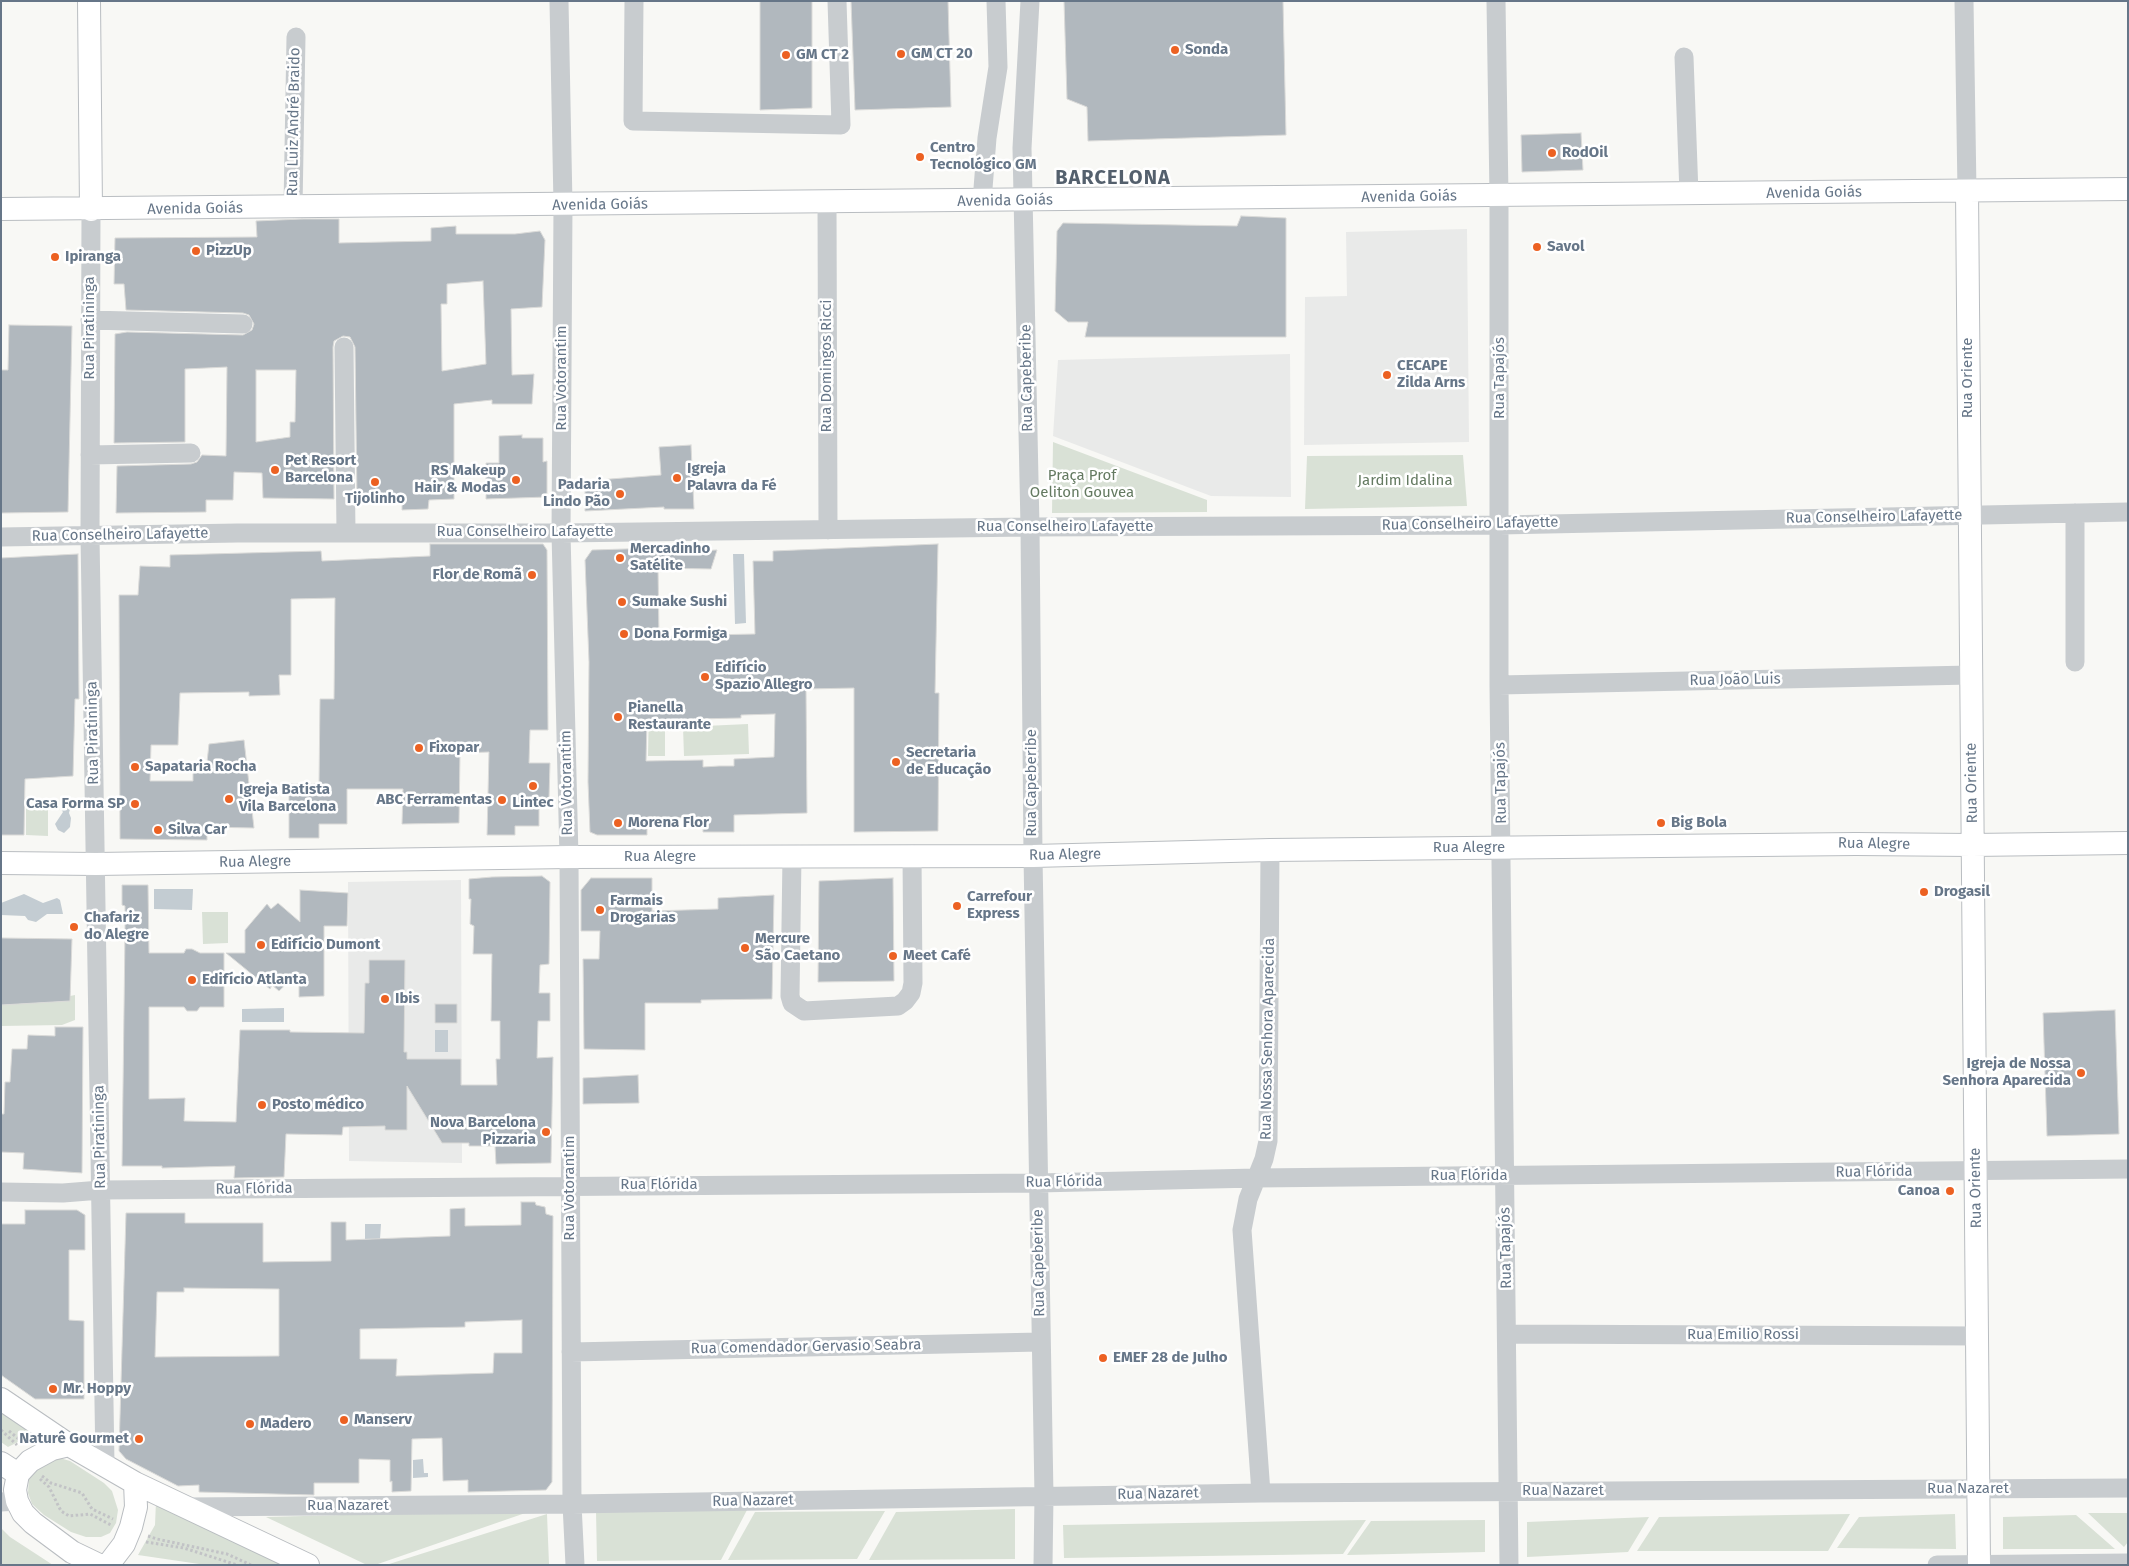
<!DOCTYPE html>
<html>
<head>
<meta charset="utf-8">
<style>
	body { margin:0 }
	#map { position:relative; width:2129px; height:1566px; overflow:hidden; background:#f8f8f5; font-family:"Fira Sans",sans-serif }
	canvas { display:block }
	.frame { position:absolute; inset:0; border:2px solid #667688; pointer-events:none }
</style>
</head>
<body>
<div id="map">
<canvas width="2129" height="1566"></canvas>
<div class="frame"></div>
</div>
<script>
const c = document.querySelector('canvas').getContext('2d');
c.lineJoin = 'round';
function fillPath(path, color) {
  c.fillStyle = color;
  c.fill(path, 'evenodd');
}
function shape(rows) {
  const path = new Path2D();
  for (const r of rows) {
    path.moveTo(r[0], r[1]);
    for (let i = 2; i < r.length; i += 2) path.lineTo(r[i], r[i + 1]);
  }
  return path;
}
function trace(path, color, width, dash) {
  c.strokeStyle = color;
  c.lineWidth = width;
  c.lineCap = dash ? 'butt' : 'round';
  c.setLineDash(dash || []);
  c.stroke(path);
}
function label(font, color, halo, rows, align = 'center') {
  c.font = font + ' "Fira Sans",sans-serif';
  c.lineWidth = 5;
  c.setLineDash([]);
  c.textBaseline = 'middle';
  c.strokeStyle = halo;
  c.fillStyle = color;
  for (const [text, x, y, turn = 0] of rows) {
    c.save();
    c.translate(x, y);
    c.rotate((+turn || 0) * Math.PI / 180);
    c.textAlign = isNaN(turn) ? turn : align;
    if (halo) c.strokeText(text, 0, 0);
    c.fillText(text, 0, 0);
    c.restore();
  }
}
fillPath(shape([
	[1467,229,1469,442,1304,445,1305,297,1347,296,1346,232],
	[1290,354,1291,497,1211,496,1053,436,1058,360],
	[461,880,462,1163,349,1161,348,882]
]), '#e9eae9');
fillPath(shape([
	[1053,442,1207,500,1207,512,1052,513],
	[1463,455,1467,506,1305,509,1307,456],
	[649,706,665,706,665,756,648,756],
	[748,724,749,754,684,756,683,727],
	[26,801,48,801,48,836,26,835],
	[202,912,228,912,228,943,203,944],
	[75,995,75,1020,62,1025,1,1026,1,1005,69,1001,70,996],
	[1,1409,36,1433,8,1447,1,1442],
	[60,1458,70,1461,104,1483,112,1491,118,1510,116,1523,110,1533,101,1537,86,1537,71,1532,44,1515,32,1504,28,1493,29,1478,42,1462],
	[156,1501,293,1565,206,1565,138,1555,155,1525],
	[1015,1509,1015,1559,869,1560,896,1512],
	[534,1510,375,1565,367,1565,266,1517],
	[747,1510,721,1560,597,1561,596,1511],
	[885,1511,857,1559,728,1560,755,1512],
	[2088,1513,2128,1513,2128,1542,2124,1547],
	[547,1514,549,1564,386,1565],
	[1850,1514,1828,1551,1637,1551,1659,1517],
	[1955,1514,1956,1549,1837,1548,1859,1517],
	[2076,1515,2115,1549,2003,1549,2003,1517],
	[1649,1517,1628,1552,1527,1557,1527,1522],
	[1366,1520,1343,1554,1064,1558,1063,1525],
	[1485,1520,1485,1552,1347,1555,1371,1521],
	[1,1528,10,1537,53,1565,1,1565]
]), '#d9e1d6');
fillPath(shape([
	[733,554,744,554,746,623,735,624],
	[66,801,71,805,69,813,71,818,70,827,64,833,58,830,55,824,63,812,60,808,61,802],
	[154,889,193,889,192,910,154,909],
	[24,894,43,903,57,898,60,900,63,914,47,914,36,922,28,920,25,916,1,915,1,903],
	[284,1008,284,1022,242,1022,242,1009],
	[435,1030,448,1030,448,1052,435,1052],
	[365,1224,381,1224,380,1239,365,1239],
	[423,1459,424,1473,428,1473,428,1477,413,1478,413,1460]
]), '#c3ccd2');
const building = shape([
	[760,1,812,1,812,108,760,110,760,1],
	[851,1,948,1,951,107,855,110,851,1],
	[1064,1,1283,1,1286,135,1088,141,1087,107,1067,99,1064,1],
	[1581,133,1583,170,1522,172,1521,135,1581,133],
	[1241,216,1286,218,1286,337,1085,337,1088,322,1068,322,1055,311,1057,231,1063,223,1237,226,1241,216],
	[302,219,339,219,339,243,431,241,431,228,456,226,456,234,515,234,540,231,545,240,542,307,511,309,512,375,534,374,532,404,492,404,492,400,454,404,454,499,429,500,428,509,402,510,402,499,357,500,355,347,350,337,343,336,334,341,333,347,334,499,263,498,262,473,234,472,233,500,206,500,206,512,116,513,117,466,191,464,197,462,202,455,226,456,227,367,185,369,185,442,114,443,115,334,127,332,243,335,252,330,254,324,249,315,243,313,126,310,124,284,114,284,115,238,257,237,256,221,302,219],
	[483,281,486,364,442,371,441,304,447,304,447,284,483,281],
	[256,370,296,370,295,422,290,422,290,437,256,442,256,370],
	[9,325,72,326,68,512,1,513,1,370,8,370,9,325],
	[522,435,522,438,543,438,543,462,547,461,547,497,486,499,486,463,499,463,499,436,522,435],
	[691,445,694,509,664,509,664,507,585,511,585,481,661,475,659,447,691,445],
	[430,544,543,544,547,550,548,730,530,730,529,763,550,763,549,798,539,799,539,826,515,826,515,835,487,835,489,752,460,753,459,823,402,824,403,789,347,789,347,824,319,824,319,838,289,838,289,784,319,784,320,699,334,699,335,598,291,599,291,675,279,675,280,695,249,696,249,692,180,693,178,745,151,745,150,781,193,781,193,771,206,771,209,744,244,740,254,828,207,827,207,840,120,839,119,595,138,595,140,566,170,567,170,555,321,551,322,561,430,556,430,544],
	[938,544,935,693,939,693,938,831,854,832,854,688,806,689,807,813,734,815,734,832,703,832,703,818,647,817,647,835,597,835,590,832,588,782,589,662,585,560,592,550,657,548,657,552,717,550,711,569,658,568,659,636,755,634,753,561,773,561,773,551,938,544],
	[775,714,774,757,734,759,734,766,719,766,703,767,703,760,646,761,647,720,741,718,741,715,775,714],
	[78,554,79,699,75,699,73,776,25,779,24,835,1,835,1,558,78,554],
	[542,876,550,882,549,964,540,965,539,993,550,993,550,1021,538,1021,537,1058,553,1057,551,1163,496,1164,495,1146,469,1146,469,1143,442,1143,407,1086,407,1130,385,1130,385,1126,343,1127,342,1135,286,1134,284,1177,234,1178,235,1166,162,1168,162,1166,122,1166,125,932,125,906,122,905,122,885,148,885,149,953,184,953,186,949,192,949,200,953,224,953,224,1007,200,1007,197,1011,187,1011,184,1007,149,1007,149,1099,185,1098,184,1121,236,1122,240,1030,290,1030,290,1032,364,1033,365,983,369,983,369,960,405,960,404,1052,407,1052,407,1059,461,1059,461,1085,497,1085,496,1059,500,1059,500,1021,491,1021,492,954,473,954,474,926,470,924,471,899,469,899,469,879,492,877,542,876],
	[591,878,652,878,652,911,718,909,718,898,774,895,772,999,701,1000,701,1003,645,1003,645,1050,584,1049,583,959,599,959,600,931,581,931,581,890,591,878],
	[893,878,894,981,818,982,819,881,893,878],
	[300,890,348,893,347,926,324,926,324,996,299,997,299,972,279,991,272,985,270,989,226,953,245,953,245,930,267,904,271,909,278,903,300,922,300,890],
	[1,938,72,939,70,1001,1,1005,1,938],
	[435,1004,457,1004,457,1023,435,1023,435,1004],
	[2115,1010,2119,1134,2047,1136,2043,1013,2115,1010],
	[55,1027,83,1027,82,1173,23,1169,24,1153,1,1152,1,1114,4,1114,5,1082,10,1082,12,1049,27,1049,28,1035,55,1036,55,1027],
	[638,1075,639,1103,583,1104,583,1078,638,1075],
	[521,1202,535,1202,536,1205,545,1207,546,1214,553,1216,552,1482,546,1490,468,1492,468,1480,443,1481,442,1438,412,1439,411,1491,392,1492,392,1481,390,1482,390,1460,359,1459,359,1483,314,1483,314,1495,199,1492,199,1485,178,1486,126,1459,119,1451,126,1213,185,1213,185,1223,263,1223,263,1262,331,1261,331,1222,346,1222,346,1240,450,1236,450,1209,465,1208,465,1226,521,1225,521,1202],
	[184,1288,279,1289,279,1356,155,1357,157,1292,184,1292,184,1288],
	[522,1320,522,1353,494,1353,493,1373,396,1376,397,1359,360,1359,360,1329,465,1327,465,1322,522,1320],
	[25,1210,77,1210,85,1215,85,1250,69,1250,69,1320,84,1321,84,1399,35,1399,1,1375,1,1224,25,1224,25,1210]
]);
fillPath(building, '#b1b8be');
trace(building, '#dadad8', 1);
const major = shape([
	[89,1,91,210],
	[1967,191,1979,1565],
	[1,209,2128,189],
	[1,863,96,864,569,857,1033,856,1270,850,1856,844,1972,845,2128,843],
	[1,1399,69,1445,135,1483,308,1565],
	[69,1445,52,1449,30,1461,18,1474,15,1490,17,1501,23,1513,33,1523,72,1552,99,1565],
	[1,1463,18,1474],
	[108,1565,124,1544,131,1527,136,1507,135,1483]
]);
trace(major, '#b9bdc1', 24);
trace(shape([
	[1,1430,17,1445],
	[9,1431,20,1440,22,1444],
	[42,1476,51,1483,82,1493,92,1509,113,1519],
	[40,1479,49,1487,61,1511,69,1516,90,1514,111,1525],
	[148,1536,157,1539,227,1554,251,1565],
	[146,1542,184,1548,237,1565]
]), '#c2c3c6', 3, [2.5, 2.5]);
trace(shape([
	[559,1,563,205,561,533,569,857,572,1504,575,1565],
	[634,1,633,121,841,125,837,1],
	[1030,1,1022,148,1030,527,1033,856,1044,1496,1043,1565],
	[1496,1,1499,196,1499,685,1509,1565],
	[1964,1,1967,191],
	[1684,57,1689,194],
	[982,201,987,138,998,67,996,1],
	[827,203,828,530],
	[293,207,296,37],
	[91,210,90,536,105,1464],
	[90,320,243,324],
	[344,347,346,533],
	[90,455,191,453],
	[2075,513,2075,662],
	[1,537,238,533,561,533,1030,527,1500,525,2128,512],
	[1499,685,1971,675],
	[792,856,790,996,792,1003,804,1011,898,1006,905,1001,911,993,913,983,912,855],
	[1,1192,63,1193,101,1190,1038,1183,1256,1178,2128,1169],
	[1508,1334,1978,1336],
	[571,1352,1040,1342],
	[1261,1493,1242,1230,1248,1199,1264,1159,1268,1141,1270,850],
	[1,1502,17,1501],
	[188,1507,572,1504,1261,1493,2128,1488],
	[1937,1565,2128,1563]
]), '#c8cccf', 19);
trace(major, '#fff', 22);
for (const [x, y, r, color] of [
	[1175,50,5,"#ec6122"],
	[901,54,5,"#ec6122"],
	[786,55,5,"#ec6122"],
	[1552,153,5,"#ec6122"],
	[920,157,5,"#ec6122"],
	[1537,247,5,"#ec6122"],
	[196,251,5,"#ec6122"],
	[55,257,5,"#ec6122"],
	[1387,375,5,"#ec6122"],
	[275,470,5,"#ec6122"],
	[677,478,5,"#ec6122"],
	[516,480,5,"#ec6122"],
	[375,482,5,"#ec6122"],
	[620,494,5,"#ec6122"],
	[620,558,5,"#ec6122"],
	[532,575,5,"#ec6122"],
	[622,602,5,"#ec6122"],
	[624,634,5,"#ec6122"],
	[705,677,5,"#ec6122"],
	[618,717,5,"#ec6122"],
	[419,748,5,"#ec6122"],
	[896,762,5,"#ec6122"],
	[135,767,5,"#ec6122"],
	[533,786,5,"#ec6122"],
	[229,799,5,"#ec6122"],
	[502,800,5,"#ec6122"],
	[135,804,5,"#ec6122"],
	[618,823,5,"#ec6122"],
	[1661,823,5,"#ec6122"],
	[158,830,5,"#ec6122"],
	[1924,892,5,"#ec6122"],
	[957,906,5,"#ec6122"],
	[600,910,5,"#ec6122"],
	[74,927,5,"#ec6122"],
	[261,945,5,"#ec6122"],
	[745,948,5,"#ec6122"],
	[893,956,5,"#ec6122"],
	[192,980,5,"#ec6122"],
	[385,999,5,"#ec6122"],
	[2081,1073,5,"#ec6122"],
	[262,1105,5,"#ec6122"],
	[546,1132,5,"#ec6122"],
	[1950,1191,5,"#ec6122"],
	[1103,1358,5,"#ec6122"],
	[53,1389,5,"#ec6122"],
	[344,1420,5,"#ec6122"],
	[250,1424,5,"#ec6122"],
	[139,1439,5,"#ec6122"]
]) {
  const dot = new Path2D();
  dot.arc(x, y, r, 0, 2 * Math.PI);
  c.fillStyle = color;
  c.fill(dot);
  trace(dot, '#fff', 2);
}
label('bold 15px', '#667688', '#fff', [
	["Sonda",1185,50],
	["GM CT 20",911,54],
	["GM CT 2",796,55],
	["Centro",930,148],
	["Tecnológico GM",930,165],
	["RodOil",1562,153],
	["Savol",1547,247],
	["PizzUp",206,251],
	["Ipiranga",65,257],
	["CECAPE",1397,366],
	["Zilda Arns",1397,383],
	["Pet Resort",285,461],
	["Barcelona",285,478],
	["Igreja",687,469],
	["Palavra da Fé",687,486],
	["RS Makeup",506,471,"right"],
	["Hair & Modas",506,488,"right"],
	["Padaria",610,485,"right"],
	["Lindo Pão",610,502,"right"],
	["Tijolinho",375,499,"center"],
	["Mercadinho",630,549],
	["Satélite",630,566],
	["Flor de Romã",522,575,"right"],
	["Sumake Sushi",632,602],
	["Dona Formiga",634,634],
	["Edifício",715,668],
	["Spazio Allegro",715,685],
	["Pianella",628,708],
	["Restaurante",628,725],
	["Fixopar",429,748],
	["Secretaria",906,753],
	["de Educação",906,770],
	["Sapataria Rocha",145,767],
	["Igreja Batista",239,790],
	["Vila Barcelona",239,807],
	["ABC Ferramentas",492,800,"right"],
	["Lintec",533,803,"center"],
	["Casa Forma SP",125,804,"right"],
	["Morena Flor",628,823],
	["Big Bola",1671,823],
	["Silva Car",168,830],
	["Drogasil",1934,892],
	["Carrefour",967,897],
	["Express",967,914],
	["Farmais",610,901],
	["Drogarias",610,918],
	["Chafariz",84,918],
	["do Alegre",84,935],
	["Mercure",755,939],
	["São Caetano",755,956],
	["Edifício Dumont",271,945],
	["Meet Café",903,956],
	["Edifício Atlanta",202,980],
	["Ibis",395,999],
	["Igreja de Nossa",2071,1064,"right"],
	["Senhora Aparecida",2071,1081,"right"],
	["Posto médico",272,1105],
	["Nova Barcelona",536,1123,"right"],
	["Pizzaria",536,1140,"right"],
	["Canoa",1940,1191,"right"],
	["EMEF 28 de Julho",1113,1358],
	["Mr. Hoppy",63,1389],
	["Manserv",354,1420],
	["Madero",260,1424],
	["Naturê Gourmet",129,1439,"right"]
], 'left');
label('15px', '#667688', '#fff', [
	["Rua Luiz André Braido",294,122,-89],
	["Avenida Goiás",1814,193,-1],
	["Avenida Goiás",1409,197,-1],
	["Avenida Goiás",1005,201,-1],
	["Avenida Goiás",600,205,-1],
	["Avenida Goiás",195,209,-1],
	["Rua Piratininga",90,328,-90],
	["Rua Domingos Ricci",827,366,-90],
	["Rua Votorantim",562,378,-90],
	["Rua Capeberibe",1027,378,-91],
	["Rua Tapajós",1500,378,-90],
	["Rua Oriente",1968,378,-90],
	["Rua Conselheiro Lafayette",1874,517,-1],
	["Rua Conselheiro Lafayette",1470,524,-1],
	["Rua Conselheiro Lafayette",1065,527],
	["Rua Conselheiro Lafayette",525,532],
	["Rua Conselheiro Lafayette",120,535,-1],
	["Rua João Luis",1735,680,-1],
	["Rua Piratininga",93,733,-91],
	["Rua Votorantim",567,783,-91],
	["Rua Capeberibe",1032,783,-90],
	["Rua Tapajós",1501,783,-91],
	["Rua Oriente",1972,783,-91],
	["Rua Alegre",1874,844,1],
	["Rua Alegre",1469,848],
	["Rua Alegre",1065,855,-1],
	["Rua Alegre",660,857],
	["Rua Alegre",255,862,-1],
	["Rua Nossa Senhora Aparecida",1268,1039,-89],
	["Rua Piratininga",100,1137,-91],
	["Rua Flórida",1874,1172,-1],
	["Rua Flórida",1469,1176],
	["Rua Flórida",1064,1182,-1],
	["Rua Flórida",659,1185],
	["Rua Votorantim",570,1188,-90],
	["Rua Oriente",1976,1188,-91],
	["Rua Flórida",254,1189,-1],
	["Rua Tapajós",1506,1248,-91],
	["Rua Capeberibe",1039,1263,-91],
	["Rua Emilio Rossi",1743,1335],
	["Rua Comendador Gervasio Seabra",806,1347,-1],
	["Rua Nazaret",1968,1489],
	["Rua Nazaret",1563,1491],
	["Rua Nazaret",1158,1494,-1],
	["Rua Nazaret",753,1501,-1],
	["Rua Nazaret",348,1506]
]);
label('15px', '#647a61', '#fff', [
	["Praça Prof",1082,476],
	["Oeliton Gouvea",1082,493],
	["Jardim Idalina",1405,481]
]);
c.letterSpacing = '1px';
label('bold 20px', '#54606d', '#fff', [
	["BARCELONA",1113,178]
]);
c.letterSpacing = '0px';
</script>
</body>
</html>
